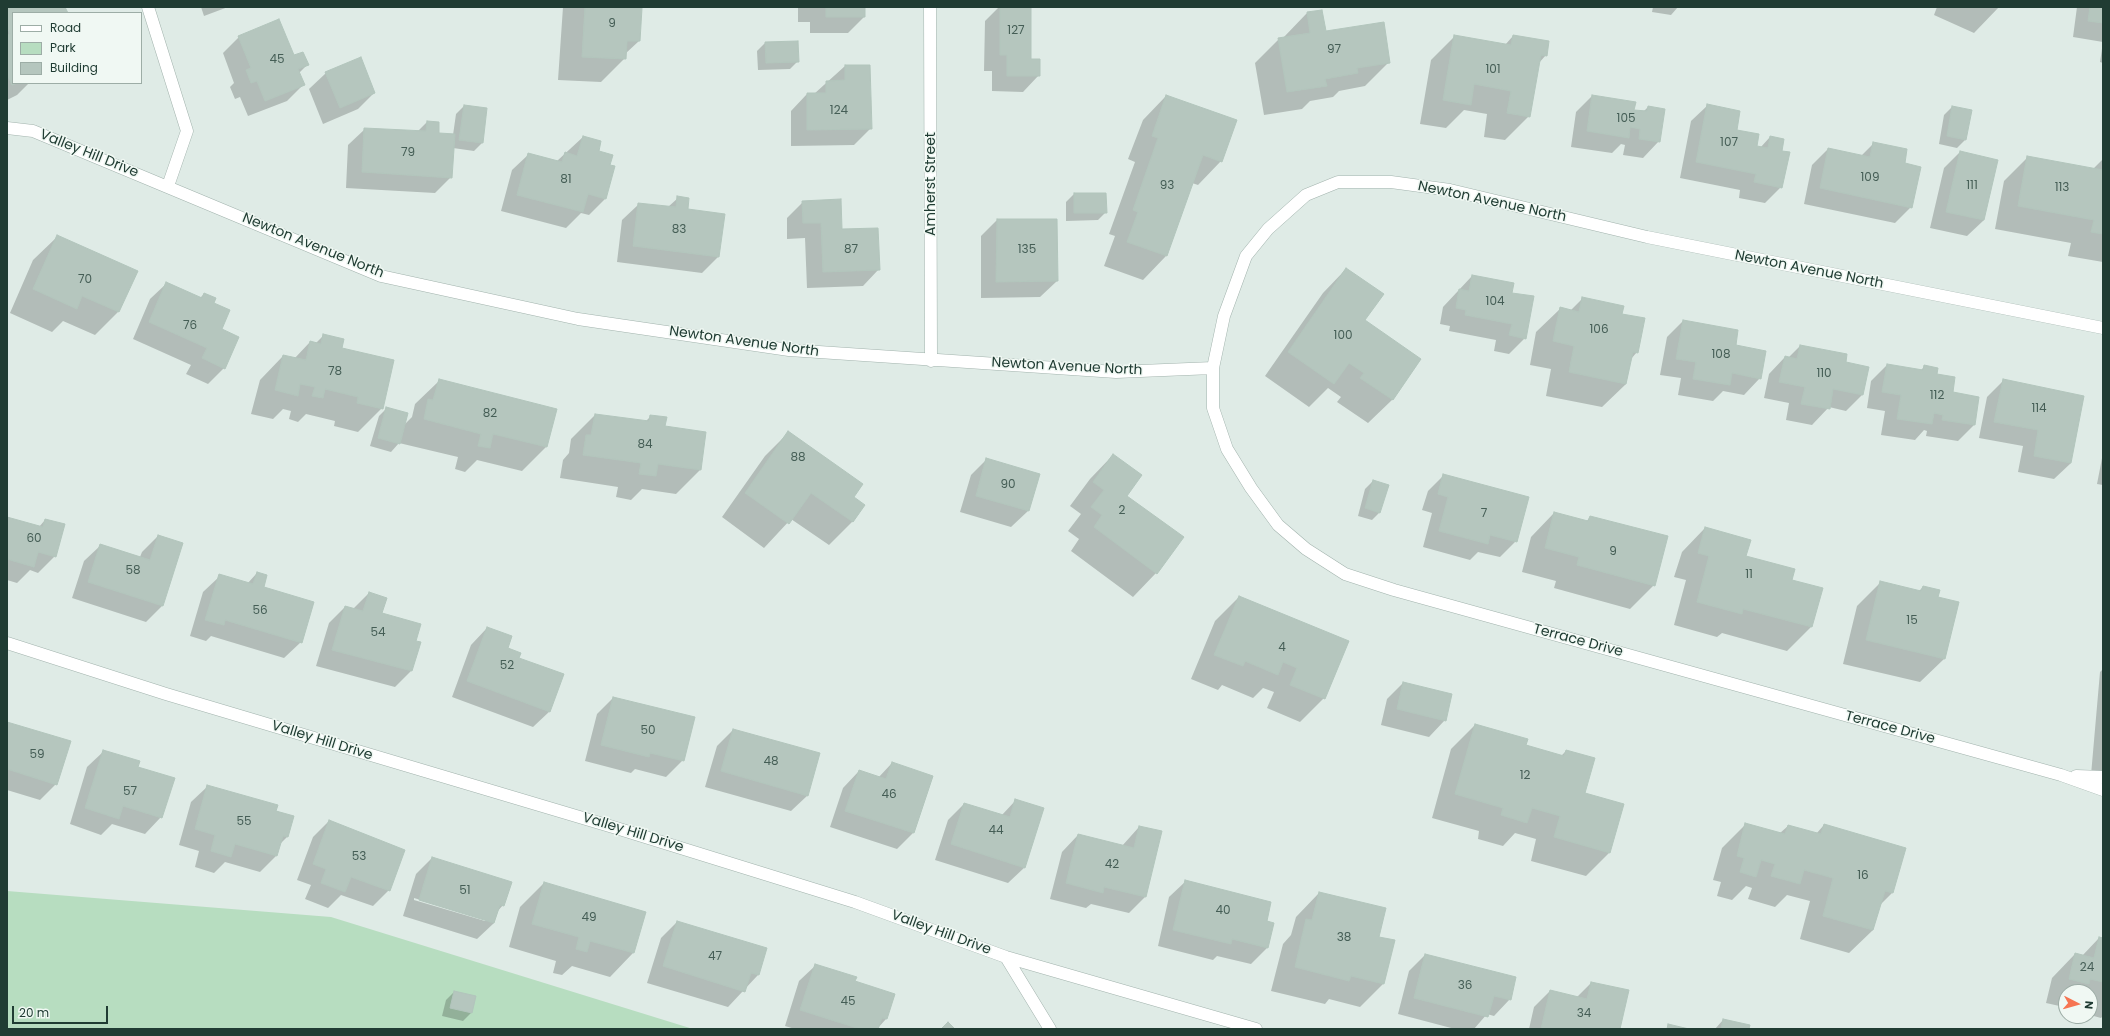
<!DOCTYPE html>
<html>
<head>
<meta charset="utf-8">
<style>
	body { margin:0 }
	#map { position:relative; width:2110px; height:1036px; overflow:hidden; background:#dfebe6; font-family:Poppins,sans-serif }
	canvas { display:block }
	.frame { position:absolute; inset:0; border:8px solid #203c33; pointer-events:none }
	.legend { position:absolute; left:12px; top:12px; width:130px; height:72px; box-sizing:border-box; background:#f0f8f3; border:1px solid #9dada6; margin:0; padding:5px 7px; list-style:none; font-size:12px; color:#203c33 }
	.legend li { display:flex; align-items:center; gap:8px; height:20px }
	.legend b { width:20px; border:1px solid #9dada6 }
	.north { position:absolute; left:2058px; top:984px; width:40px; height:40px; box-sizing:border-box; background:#f0f8f3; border:1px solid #9dada6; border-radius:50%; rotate:96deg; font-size:11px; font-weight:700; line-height:16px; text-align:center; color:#203c33 }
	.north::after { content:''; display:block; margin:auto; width:14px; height:18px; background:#f67552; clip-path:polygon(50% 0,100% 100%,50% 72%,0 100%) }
	.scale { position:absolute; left:12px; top:1006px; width:96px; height:18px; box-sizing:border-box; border:2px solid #203c33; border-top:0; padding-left:5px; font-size:12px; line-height:14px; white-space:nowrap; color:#203c33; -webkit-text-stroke:3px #f0f8f3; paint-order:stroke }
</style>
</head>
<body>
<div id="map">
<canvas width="2110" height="1036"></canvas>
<div class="frame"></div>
<ul class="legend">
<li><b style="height:5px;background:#fff"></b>Road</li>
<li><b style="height:11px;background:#b7ddc0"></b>Park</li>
<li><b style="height:11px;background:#b5c6be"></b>Building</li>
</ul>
<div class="north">N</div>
<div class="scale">20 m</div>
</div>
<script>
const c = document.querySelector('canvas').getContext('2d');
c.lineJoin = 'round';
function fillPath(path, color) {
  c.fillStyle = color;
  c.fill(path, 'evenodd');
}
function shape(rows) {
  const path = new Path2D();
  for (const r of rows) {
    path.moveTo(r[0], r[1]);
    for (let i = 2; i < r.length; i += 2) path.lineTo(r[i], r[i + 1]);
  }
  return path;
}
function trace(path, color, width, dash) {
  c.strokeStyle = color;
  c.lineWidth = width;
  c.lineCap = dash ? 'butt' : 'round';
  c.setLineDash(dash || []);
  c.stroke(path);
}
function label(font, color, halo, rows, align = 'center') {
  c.font = font + ' Poppins,sans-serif';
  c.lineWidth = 3;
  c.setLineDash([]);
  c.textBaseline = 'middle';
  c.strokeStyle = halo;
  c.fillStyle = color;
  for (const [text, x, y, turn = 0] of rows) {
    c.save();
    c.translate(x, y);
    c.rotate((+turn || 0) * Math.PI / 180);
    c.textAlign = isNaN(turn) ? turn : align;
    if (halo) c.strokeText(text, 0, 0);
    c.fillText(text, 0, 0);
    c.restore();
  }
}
fillPath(shape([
	[7,891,331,917,693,1029,7,1029]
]), '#b7ddc0');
fillPath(shape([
	[7,7,64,7,67,13,13,13,13,83,29,83,17,95,7,100],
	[201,7,228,7,204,16],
	[563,7,630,7,639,41,625,54,625,58,601,82,558,80],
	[798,7,864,7,864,17,848,33,810,33,810,22,798,22],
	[999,7,1030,7,1030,60,1039,75,1023,92,992,91,992,71,984,71,985,21],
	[1653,7,1678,7,1671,15,1652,12],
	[1937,7,1999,7,1974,33,1934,15],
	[2077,7,2103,7,2103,63,2100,62,2103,42,2073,37],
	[1321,11,1325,32,1389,62,1365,86,1339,91,1333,97,1310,101,1302,109,1264,115,1255,63,1279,39,1283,38,1307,13],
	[1455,36,1505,45,1513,36,1546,55,1538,64,1529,116,1505,140,1484,137,1487,114,1464,110,1446,128,1420,124,1431,60],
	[239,37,293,57,308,64,299,73,303,85,287,101,248,116,240,97,235,99,230,87,234,83,223,53],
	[765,43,798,61,790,69,758,70,757,51],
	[845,66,869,66,871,128,854,145,791,146,791,111,807,94,814,94],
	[326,73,374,93,358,109,323,124,309,89],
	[1166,96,1221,161,1198,185,1192,183,1166,256,1143,280,1104,266,1115,236,1109,234,1135,162,1128,159,1143,120],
	[1592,96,1633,110,1643,112,1648,107,1659,141,1643,158,1623,155,1625,145,1621,144,1612,153,1571,147,1576,112],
	[1708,105,1756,147,1760,148,1770,137,1781,151,1781,187,1765,203,1739,198,1740,190,1680,178,1691,121],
	[464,106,482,143,474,151,453,148,451,177,435,193,346,188,348,145,365,129,417,132,427,122,438,134,453,135,456,114],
	[1952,107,1965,140,1957,148,1939,144,1944,115],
	[583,137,609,165,614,167,605,199,589,215,581,213,566,228,501,211,512,170,529,154,557,161],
	[1874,143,1911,207,1895,223,1804,204,1812,165,1828,149,1861,156],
	[1960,152,1984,220,1967,236,1930,228,1944,168],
	[2027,158,2093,169,2103,159,2103,262,2068,256,2071,243,1995,229,2004,181],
	[1074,194,1106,212,1098,220,1066,221,1066,202],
	[678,198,718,257,702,273,617,262,622,220,639,204,668,207],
	[803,202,841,230,879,269,863,286,807,288,805,238,787,239,787,218],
	[997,220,1056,220,1057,281,1040,297,981,298,981,236],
	[57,237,119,311,95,335,63,321,52,332,10,313,33,260],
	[1346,269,1363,321,1420,360,1392,400,1368,423,1337,402,1341,397,1328,388,1309,407,1265,376,1323,293],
	[1472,276,1511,293,1525,338,1509,354,1494,351,1496,340,1449,331,1450,326,1440,324,1443,307],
	[167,283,200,298,204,294,213,303,221,330,224,368,208,384,186,374,191,365,133,339,150,299],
	[1582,299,1621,314,1637,352,1631,359,1626,384,1602,407,1546,396,1551,369,1530,365,1536,332,1560,309,1570,311],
	[1683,321,1734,346,1760,378,1744,395,1723,391,1713,401,1678,395,1681,378,1660,375,1667,337],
	[324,335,340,349,382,408,358,432,334,426,335,421,306,414,298,422,289,419,291,411,283,409,273,419,251,414,260,380,283,356,294,359,310,342,316,343],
	[1800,346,1845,363,1862,395,1846,411,1829,407,1812,425,1786,420,1789,403,1764,398,1769,374,1785,357,1788,358],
	[1887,365,1920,371,1925,366,1936,375,1952,393,1978,397,1974,425,1958,441,1926,436,1927,431,1924,430,1915,440,1881,435,1885,411,1867,408,1871,381],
	[439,381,555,410,546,447,522,471,477,460,465,472,455,469,458,457,399,443,391,452,370,446,379,416,387,408,404,425,412,417,415,404],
	[2003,381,2071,463,2054,479,2018,472,2023,446,1979,438,1987,397],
	[595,415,645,422,651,416,664,427,700,470,676,494,642,489,631,500,616,497,618,487,560,478,563,460,569,453,571,439],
	[788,433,852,497,853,521,829,545,791,519,764,548,722,517,765,456],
	[2103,453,2103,485,2097,484],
	[1113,455,1126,496,1156,573,1133,597,1071,551,1079,539,1068,531,1081,514,1070,506,1090,479],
	[987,459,1039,475,1028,511,1011,527,960,512,971,475],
	[1444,475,1516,541,1500,557,1478,552,1470,560,1423,547,1432,513,1422,510,1428,491],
	[1373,481,1380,512,1372,520,1358,516,1365,489],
	[1554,513,1586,522,1590,517,1654,585,1630,609,1554,588,1556,581,1522,572,1531,537],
	[7,518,39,527,45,520,55,556,38,573,30,570,17,583,7,580],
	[1705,528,1744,556,1791,581,1811,627,1787,651,1722,633,1717,637,1674,625,1686,580,1674,577,1682,552],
	[158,536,163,605,146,622,72,598,84,561,101,545,140,557,142,552],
	[257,573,263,587,301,642,284,658,211,636,206,641,190,636,203,592,220,576,247,584],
	[1880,583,1918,592,1923,587,1937,598,1944,659,1920,682,1843,664,1857,606],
	[369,593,381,613,415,642,419,643,411,671,395,687,316,666,329,623,345,607,353,609],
	[1239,597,1324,698,1300,722,1267,708,1274,692,1263,688,1253,698,1222,685,1218,690,1191,679,1215,621],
	[487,628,517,658,550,711,533,727,452,697,471,645],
	[2103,669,2103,776,2091,775,2100,672],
	[1403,683,1445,720,1429,737,1381,725,1387,699],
	[613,698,683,760,666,777,635,769,631,773,585,761,597,714],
	[7,723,56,784,40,800,7,790],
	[1475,725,1525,745,1561,756,1566,751,1610,852,1586,876,1531,861,1536,839,1515,833,1503,846,1478,839,1479,831,1432,818,1451,749],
	[733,730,808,795,791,811,705,787,717,746],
	[104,751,137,767,161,817,145,834,112,824,101,835,70,824,87,767],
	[892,763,931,777,913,833,897,849,830,827,843,788,859,771,878,778],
	[208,786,293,817,287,837,280,844,276,856,260,872,225,862,214,873,195,867,199,851,179,845,191,802],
	[1016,800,1025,867,1008,883,935,860,948,820,964,804,1001,816],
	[329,821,389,890,373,906,341,895,328,908,305,899,311,885,297,880,313,837],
	[1746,824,1780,833,1788,826,1816,834,1824,825,1892,893,1879,906,1873,930,1849,953,1800,939,1810,901,1787,895,1775,907,1748,899,1752,888,1746,886,1732,900,1717,896,1721,882,1713,880,1722,848],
	[1139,827,1145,897,1129,913,1091,904,1086,908,1050,899,1062,852,1078,835,1122,846],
	[432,858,503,905,497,912,494,923,477,939,403,916,416,874],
	[414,898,487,920,485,921,414,900],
	[1186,881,1273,924,1267,948,1251,964,1217,956,1213,960,1158,946,1169,897],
	[544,883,645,912,633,953,610,977,572,966,562,975,553,973,556,961,509,947,520,907],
	[1319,893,1378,937,1384,983,1360,1007,1329,999,1325,1004,1271,991,1283,944,1291,935,1296,917],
	[677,922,766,949,758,975,728,1007,647,983,661,938],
	[2099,938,2103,939,2103,1016,2101,1018,2090,1015,2090,992,2066,992,2066,1005,2064,1007,2046,1003,2052,978,2075,954,2082,956],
	[1425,955,1510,999,1494,1016,1487,1014,1474,1029,1455,1029,1398,1014,1409,971],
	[816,965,854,982,894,995,886,1019,877,1029,795,1029,785,1026,799,981],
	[1591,983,1618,1029,1529,1029,1534,1007,1550,991,1577,997],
	[454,992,471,1013,463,1021,442,1016,446,1000],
	[1723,1020,1748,1029,1715,1029]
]), '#0003');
const building = shape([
	[7,7,65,7,68,13,13,13,13,83,17,83,12,85,7,74,7,35,10,34,7,26,7,7],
	[585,7,642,8,640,41,627,41,626,59,582,57,585,7],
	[826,7,865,7,865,17,826,17,826,7],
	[1000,7,1031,7,1031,59,1040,59,1040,76,1007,76,1007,55,1000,55,1000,7],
	[2090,7,2103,7,2103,23,2088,21,2090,7],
	[1322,10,1326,31,1384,22,1390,63,1357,68,1358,73,1325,79,1327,86,1287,92,1278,38,1310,33,1307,12,1322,10],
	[279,19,294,55,303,52,309,65,298,69,305,85,265,101,257,81,251,83,246,70,251,68,238,36,279,19],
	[1454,35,1511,45,1513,35,1549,41,1547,56,1541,55,1530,117,1507,113,1511,91,1474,84,1471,105,1443,100,1454,35],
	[798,41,799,62,766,63,765,42,798,41],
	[361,57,375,93,340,108,325,72,361,57],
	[845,65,870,65,872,129,807,130,807,93,826,93,826,81,845,80,845,65],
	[1166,95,1237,120,1222,162,1203,155,1167,256,1127,242,1138,212,1133,210,1158,138,1152,136,1166,95],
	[1592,95,1636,102,1634,110,1647,111,1648,106,1665,109,1660,142,1639,139,1640,129,1630,127,1629,138,1587,131,1592,95],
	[1707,104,1740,111,1737,130,1759,134,1757,146,1768,148,1770,136,1784,139,1782,151,1790,152,1782,188,1754,182,1756,174,1696,162,1707,104],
	[464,105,487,108,483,143,459,140,464,105],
	[1952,106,1972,110,1966,140,1947,136,1952,106],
	[427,121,439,122,439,133,455,134,452,178,362,172,364,128,426,131,427,121],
	[583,136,601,141,599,151,613,155,610,165,615,166,606,199,588,194,583,212,517,195,528,153,562,162,565,152,577,156,583,136],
	[1873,142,1907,149,1905,163,1921,167,1912,208,1820,188,1828,148,1870,157,1873,142],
	[1960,151,1998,160,1984,220,1946,212,1960,151],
	[2027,156,2103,170,2103,234,2091,232,2094,220,2018,206,2027,156],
	[1074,193,1106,193,1107,213,1074,213,1074,193],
	[677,196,689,198,688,209,725,214,719,257,633,246,638,203,676,207,677,196],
	[841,199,842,229,878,228,880,270,823,272,821,223,803,223,802,201,841,199],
	[997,219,1057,219,1058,281,996,282,997,219],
	[57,235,138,271,119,312,82,296,77,309,33,289,57,235],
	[1346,268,1384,294,1365,320,1421,359,1393,400,1360,378,1364,373,1349,363,1334,384,1288,352,1346,268],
	[1472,275,1514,283,1512,293,1534,296,1526,339,1509,335,1512,324,1465,315,1466,310,1456,308,1459,289,1469,291,1472,275],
	[166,282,202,298,204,293,216,298,214,303,230,310,222,329,239,337,225,369,202,358,207,348,149,322,166,282],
	[1582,297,1624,306,1622,314,1645,318,1638,353,1633,352,1626,384,1569,372,1574,346,1553,341,1560,307,1579,312,1582,297],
	[1683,320,1738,330,1736,345,1766,351,1761,379,1732,373,1730,385,1693,379,1696,362,1676,359,1683,320],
	[323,334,344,339,342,348,394,360,383,409,357,403,358,397,325,389,323,398,312,396,315,387,300,384,298,396,275,390,283,355,306,360,310,341,321,344,323,334],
	[1800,345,1847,354,1846,362,1869,367,1863,395,1833,389,1830,409,1801,404,1805,387,1779,382,1785,356,1797,359,1800,345],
	[1887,364,1923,370,1924,365,1938,368,1937,374,1955,377,1953,392,1979,397,1975,425,1942,420,1943,415,1934,413,1932,424,1897,419,1901,395,1882,392,1887,364],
	[439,379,557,409,547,447,493,434,490,448,478,446,481,434,424,419,428,399,433,400,439,379],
	[2003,379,2084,396,2071,463,2034,456,2038,430,1994,422,2003,379],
	[386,407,408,413,400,444,378,438,386,407],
	[595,414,649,421,650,415,667,417,665,426,706,432,701,470,658,464,656,476,639,474,641,463,583,455,586,435,591,435,595,414],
	[788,431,863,484,854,497,865,505,853,522,811,493,789,524,745,493,788,431],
	[1113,454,1142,475,1127,496,1184,537,1157,574,1094,527,1102,515,1091,507,1104,490,1093,482,1113,454],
	[986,458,1040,474,1029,511,976,496,986,458],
	[1443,474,1529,497,1517,542,1490,535,1488,544,1439,531,1448,497,1438,494,1443,474],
	[1373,480,1389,485,1380,513,1365,508,1373,480],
	[1554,512,1588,521,1590,516,1668,536,1655,586,1577,565,1579,557,1545,548,1554,512],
	[7,517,43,527,45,519,65,524,56,557,38,552,34,567,7,559,7,517],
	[1705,527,1751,540,1746,556,1795,569,1792,580,1823,588,1812,627,1743,609,1742,614,1697,602,1709,556,1698,553,1705,527],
	[158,535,183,543,163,606,88,582,100,544,150,560,158,535],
	[257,572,267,575,264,587,314,602,302,643,225,620,224,625,205,620,219,574,253,584,257,572],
	[1880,581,1921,591,1923,586,1940,590,1938,597,1959,602,1945,659,1866,640,1880,581],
	[369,592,387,598,382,613,421,624,416,641,421,642,412,671,332,650,345,606,363,611,369,592],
	[1239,596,1349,641,1325,699,1290,685,1297,668,1283,662,1278,675,1245,661,1243,666,1214,655,1239,596],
	[487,627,512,636,508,648,521,653,519,658,564,674,550,712,467,681,487,627],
	[1403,682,1452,694,1446,721,1397,709,1403,682],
	[613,697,695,717,684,761,650,753,649,757,601,745,613,697],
	[7,722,71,741,57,785,7,769,7,722],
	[1475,724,1528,739,1526,745,1564,756,1566,750,1595,758,1585,793,1624,804,1610,853,1554,837,1560,816,1532,808,1527,823,1501,815,1503,808,1455,794,1475,724],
	[733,729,820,753,808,796,721,771,733,729],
	[103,750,140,761,138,767,175,778,162,818,123,806,119,819,85,808,103,750],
	[892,762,933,776,914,833,845,811,859,770,886,779,892,762],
	[207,785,278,805,276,811,294,816,288,837,283,836,277,856,235,844,231,857,211,851,215,835,195,829,207,785],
	[1015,799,1044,808,1025,868,951,844,964,803,1010,817,1015,799],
	[329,820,405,850,390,891,351,877,345,892,321,883,326,869,313,864,329,820],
	[1745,823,1785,834,1788,825,1821,834,1824,824,1906,848,1893,893,1885,891,1873,930,1823,916,1833,878,1804,870,1800,884,1771,876,1775,864,1761,860,1756,877,1740,872,1744,858,1737,856,1745,823],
	[1139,826,1162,831,1146,897,1104,887,1103,893,1066,883,1078,834,1134,848,1139,826],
	[432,857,512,882,504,906,500,905,494,923,419,900,432,857],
	[1185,880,1271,902,1267,921,1274,923,1268,948,1232,939,1231,944,1173,930,1185,880],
	[544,882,646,912,634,953,590,941,587,952,576,949,579,937,532,924,544,882],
	[1319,892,1386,908,1379,937,1395,940,1384,984,1351,976,1349,981,1295,967,1306,919,1312,920,1319,892],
	[677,921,767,948,759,975,751,973,745,992,663,966,677,921],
	[2099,937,2103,938,2103,982,2090,979,2089,984,2069,979,2075,953,2094,958,2099,937],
	[1425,954,1516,977,1511,1000,1494,996,1488,1017,1414,998,1425,954],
	[815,964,857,977,855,981,895,994,887,1019,882,1018,878,1029,860,1029,800,1010,815,964],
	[1591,982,1629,990,1620,1029,1541,1029,1550,990,1587,999,1591,982],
	[454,991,476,996,472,1013,450,1008,454,991],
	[1723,1019,1750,1025,1749,1029,1721,1029,1723,1019],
	[948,1022,955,1029,941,1029,948,1022],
	[1668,1024,1689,1029,1667,1029,1668,1024]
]);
fillPath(building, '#b5c6be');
trace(building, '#b2c5bc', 1);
const street = shape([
	[148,7,187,131,168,186],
	[930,7,931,361],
	[7,128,33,131,381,276,578,319,789,350,1116,372,1213,368,1224,316,1246,256,1268,229,1306,195,1338,182,1391,182,1450,190,1647,237,2103,328],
	[1213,368,1213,408,1227,449,1251,488,1278,525,1306,549,1345,574,1394,590,2061,775,2103,790],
	[7,643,166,694,613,827,855,902,1006,957,1256,1029],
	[2076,776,2103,777],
	[1006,957,1050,1029]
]);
trace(street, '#a2b3ad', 13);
trace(street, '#fff', 12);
label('12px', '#455e56', null, [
	["9",612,24],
	["127",1016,31],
	["97",1334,50],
	["45",277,60],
	["101",1493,70],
	["124",839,111],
	["105",1626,119],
	["107",1729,143],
	["79",408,153],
	["109",1870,178],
	["81",566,180],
	["93",1167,186],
	["111",1972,186],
	["113",2062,188],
	["83",679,230],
	["87",851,250],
	["135",1027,250],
	["70",85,280],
	["104",1495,302],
	["76",190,326],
	["106",1599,330],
	["100",1343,336],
	["108",1721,355],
	["78",335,372],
	["110",1824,374],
	["112",1937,396],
	["114",2039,409],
	["82",490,414],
	["84",645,445],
	["88",798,458],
	["90",1008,485],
	["2",1122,511],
	["7",1484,514],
	["60",34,539],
	["9",1613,552],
	["58",133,571],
	["11",1749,575],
	["56",260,611],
	["15",1912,621],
	["54",378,633],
	["4",1282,648],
	["52",507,666],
	["50",648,731],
	["59",37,755],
	["48",771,762],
	["12",1525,776],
	["57",130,792],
	["46",889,795],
	["55",244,822],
	["44",996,831],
	["53",359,857],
	["42",1112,865],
	["16",1863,876],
	["51",465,891],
	["40",1223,911],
	["49",589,918],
	["38",1344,938],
	["47",715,957],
	["24",2087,968],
	["36",1465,986],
	["45",848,1002],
	["34",1584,1014]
]);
label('14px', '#203c33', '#f0f8f3', [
	["Valley Hill Drive",89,154,22],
	["Amherst Street",931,184,-90],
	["Newton Avenue North",1492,202,12],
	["Newton Avenue North",313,246,22],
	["Newton Avenue North",1809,270,11],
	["Newton Avenue North",744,342,8],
	["Newton Avenue North",1067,367,3],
	["Terrace Drive",1578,641,15],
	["Terrace Drive",1890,728,15],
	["Valley Hill Drive",322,741,17],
	["Valley Hill Drive",633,833,17],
	["Valley Hill Drive",941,933,20]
]);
</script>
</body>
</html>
